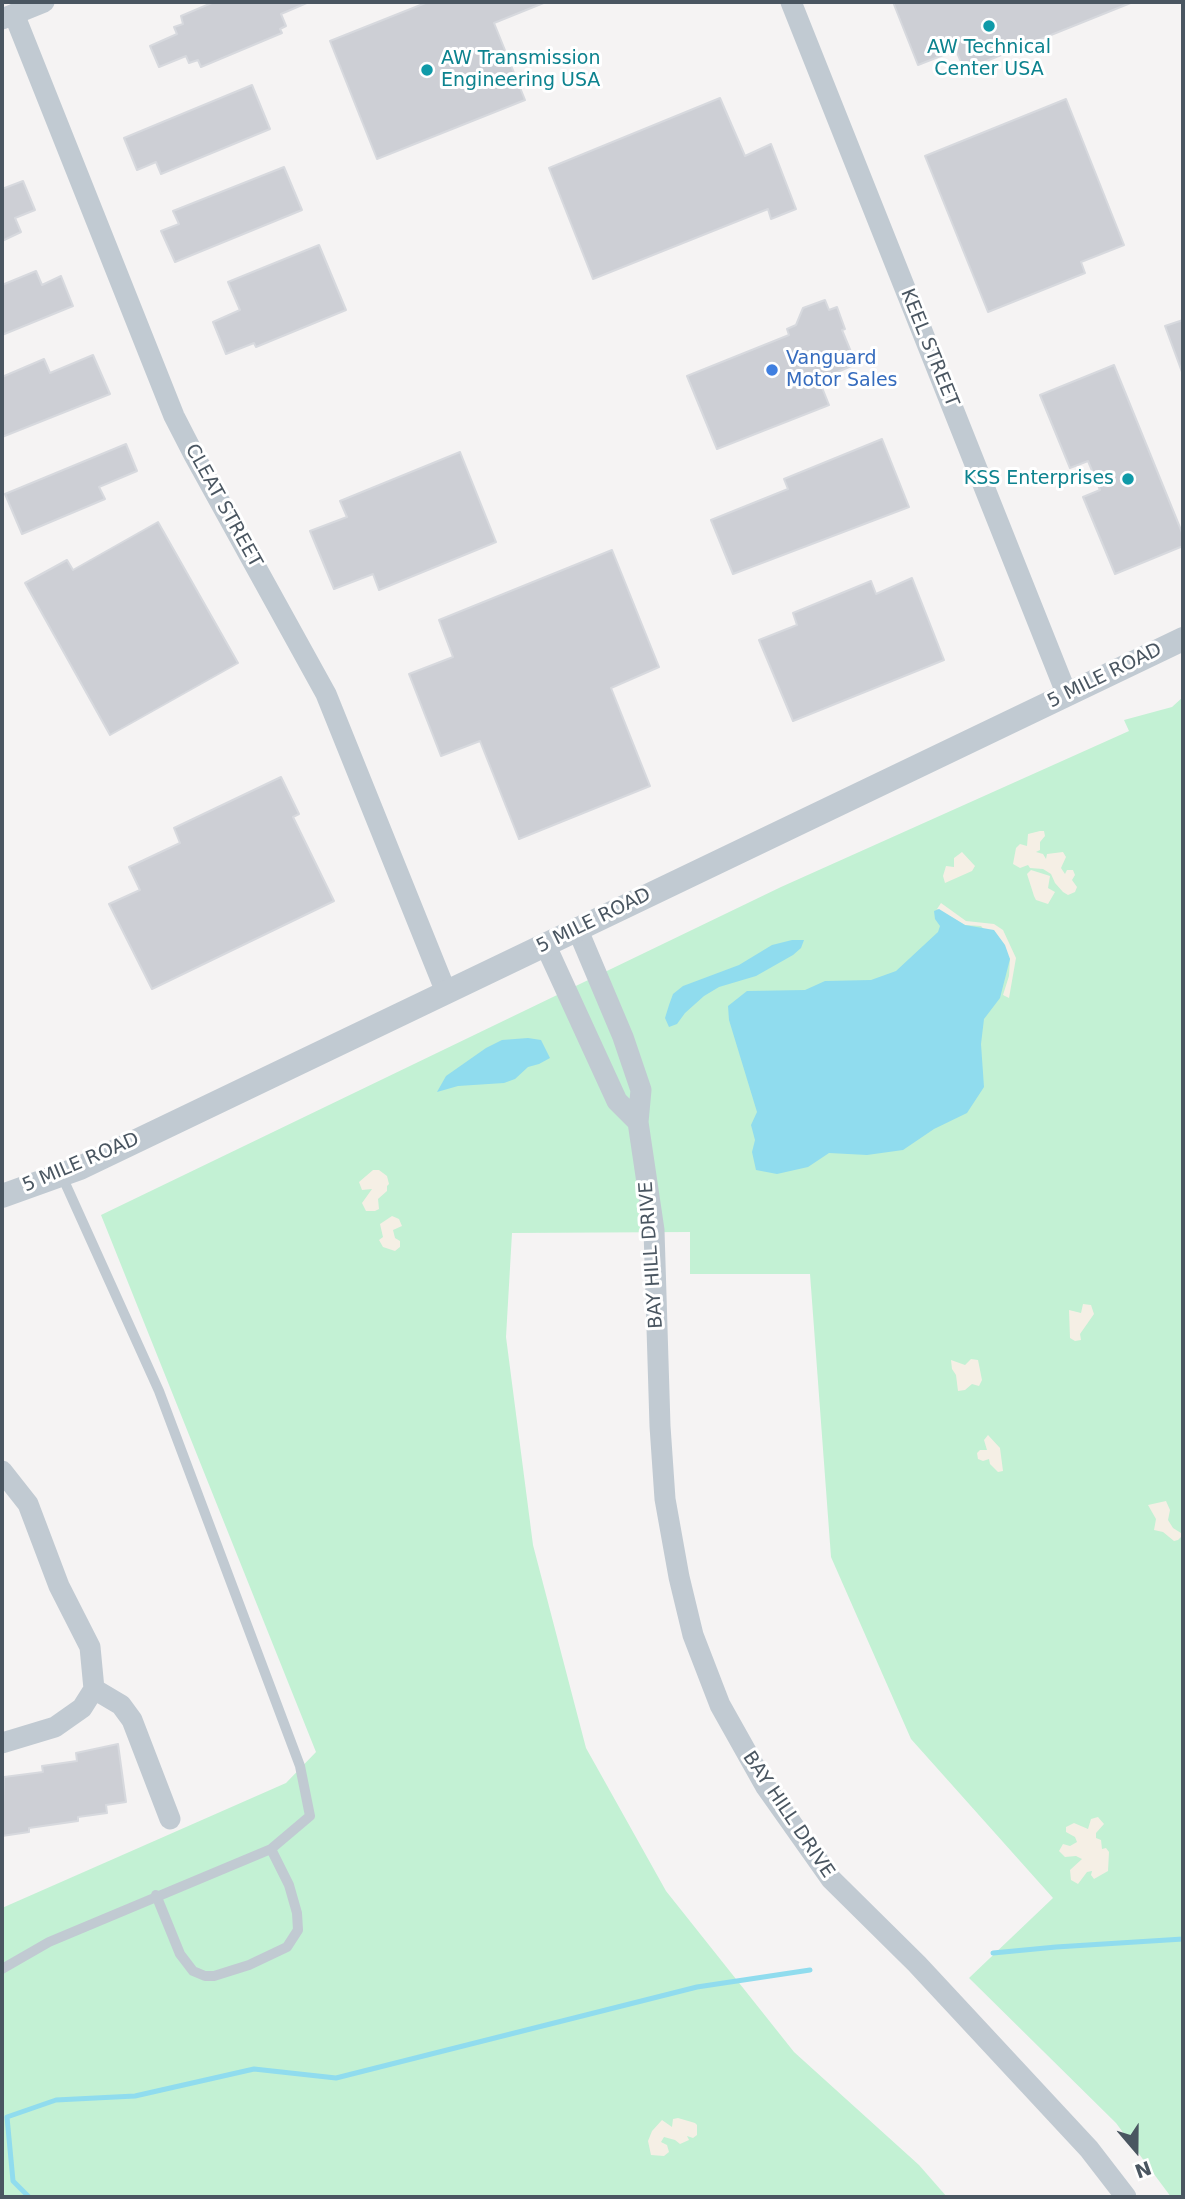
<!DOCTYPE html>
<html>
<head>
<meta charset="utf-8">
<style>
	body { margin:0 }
	#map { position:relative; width:1185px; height:2199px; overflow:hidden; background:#f5f3f3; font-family:"DejaVu Sans",sans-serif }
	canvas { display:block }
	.frame { position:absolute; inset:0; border:4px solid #4a5661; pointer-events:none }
	.north { position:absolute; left:1101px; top:2115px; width:70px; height:70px; -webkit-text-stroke:5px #fff; paint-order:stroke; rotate:160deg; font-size:19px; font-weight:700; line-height:28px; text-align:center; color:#4a5661 }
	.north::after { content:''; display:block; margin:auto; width:24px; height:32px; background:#4a5661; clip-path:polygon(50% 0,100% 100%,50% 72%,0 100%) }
</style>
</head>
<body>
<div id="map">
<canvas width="1185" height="2199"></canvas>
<div class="frame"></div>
<div class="north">N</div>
</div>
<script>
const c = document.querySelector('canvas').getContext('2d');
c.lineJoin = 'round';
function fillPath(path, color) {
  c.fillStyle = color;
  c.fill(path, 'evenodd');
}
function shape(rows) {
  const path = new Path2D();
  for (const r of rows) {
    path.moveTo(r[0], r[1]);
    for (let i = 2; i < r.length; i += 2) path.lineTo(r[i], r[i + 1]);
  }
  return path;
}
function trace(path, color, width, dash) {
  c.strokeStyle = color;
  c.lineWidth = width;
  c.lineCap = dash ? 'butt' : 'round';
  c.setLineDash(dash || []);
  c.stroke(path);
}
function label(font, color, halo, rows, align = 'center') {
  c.font = font + ' "DejaVu Sans",sans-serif';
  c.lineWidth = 6;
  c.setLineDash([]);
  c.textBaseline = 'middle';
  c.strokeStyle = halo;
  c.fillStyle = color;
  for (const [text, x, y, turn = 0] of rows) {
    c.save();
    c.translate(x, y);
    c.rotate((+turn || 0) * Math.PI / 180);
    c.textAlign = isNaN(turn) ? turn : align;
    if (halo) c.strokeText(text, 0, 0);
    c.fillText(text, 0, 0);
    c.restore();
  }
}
fillPath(shape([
	[1183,697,1183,2197,1171,2197,1116,2123,969,1978,1053,1898,911,1739,831,1557,810,1274,690,1274,690,1232,512,1233,506,1337,533,1545,586,1748,666,1891,794,2052,919,2165,947,2197,2,2197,2,1908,286,1783,316,1752,101,1215,781,887,1129,731,1124,720,1172,707]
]), '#c3f1d4');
fillPath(shape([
	[1040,831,1044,831,1045,836,1040,842,1040,850,1036,852,1043,854,1046,859,1047,854,1063,852,1066,857,1061,868,1065,874,1067,870,1073,870,1075,875,1072,880,1077,887,1075,892,1068,895,1063,892,1055,883,1051,874,1043,869,1030,868,1028,865,1020,868,1013,864,1016,848,1020,844,1027,846,1028,834],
	[962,852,975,866,972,871,945,883,943,876,946,866,954,867,954,858],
	[1031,870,1050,876,1048,888,1055,892,1048,904,1036,900,1034,896,1027,874],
	[941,903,966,921,994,924,1003,930,1016,958,1009,998,1003,995,1009,976,1010,959,981,926,965,925,937,909],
	[373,1170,379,1170,387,1176,389,1184,387,1186,387,1191,378,1199,379,1209,375,1211,366,1211,362,1203,372,1189,362,1190,359,1182],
	[392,1216,399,1219,402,1226,393,1230,395,1238,400,1241,400,1247,395,1251,383,1247,379,1240,383,1237,380,1224],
	[1083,1304,1091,1305,1094,1314,1080,1334,1081,1340,1075,1341,1070,1338,1069,1310,1081,1313],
	[971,1359,978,1360,982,1380,979,1386,972,1384,965,1390,958,1391,956,1375,952,1369,951,1360,965,1365],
	[988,1435,1000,1448,1003,1471,998,1472,990,1464,989,1459,983,1461,978,1459,977,1453,980,1450,987,1450,984,1440],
	[1166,1501,1170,1510,1168,1520,1173,1528,1181,1533,1182,1536,1178,1540,1174,1541,1163,1532,1154,1530,1156,1519,1148,1505],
	[1098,1817,1104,1824,1096,1833,1096,1838,1101,1840,1102,1849,1106,1848,1109,1852,1108,1871,1094,1879,1091,1875,1092,1871,1087,1872,1078,1884,1071,1880,1070,1870,1082,1859,1076,1856,1065,1857,1059,1851,1063,1844,1070,1846,1077,1842,1075,1837,1066,1832,1066,1827,1074,1823,1088,1829,1091,1819],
	[678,2118,695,2123,697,2125,697,2135,693,2138,687,2136,689,2140,680,2144,675,2140,664,2137,661,2142,667,2145,669,2152,664,2156,651,2155,648,2141,652,2131,662,2120,672,2127,673,2119]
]), '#f5efe5');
fillPath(shape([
	[939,909,965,925,994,930,1005,945,1010,959,1000,998,984,1019,981,1044,984,1087,967,1113,934,1129,903,1150,867,1155,829,1153,808,1167,777,1174,756,1170,752,1152,755,1140,751,1125,757,1112,729,1020,728,1006,747,991,805,990,825,981,871,980,896,971,938,932,940,926,935,919,934,911],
	[792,940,804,940,801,948,793,955,756,976,719,987,704,996,685,1013,677,1024,669,1027,665,1018,669,1005,673,994,683,986,739,965,772,945],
	[528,1038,541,1040,550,1058,539,1064,528,1067,515,1079,504,1083,458,1086,437,1092,446,1076,486,1048,502,1040]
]), '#90dcee');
trace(shape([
	[993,1953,1056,1947,1183,1939],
	[29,2197,13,2181,7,2117,56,2100,135,2096,254,2069,336,2078,697,1987,810,1970]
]), '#90dcee', 5);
const building = shape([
	[214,2,309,2,281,14,286,26,280,29,282,33,201,67,198,60,189,63,186,56,159,67,150,46,177,34,174,27,183,24,181,16,214,2],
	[428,2,546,2,494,23,525,100,377,159,330,41,428,2],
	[893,2,1133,2,964,70,956,50,918,65,893,2],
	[252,85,270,129,161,174,156,162,137,170,124,138,252,85],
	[720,98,745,156,771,144,796,209,771,219,768,209,593,279,549,168,720,98],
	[1066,99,1124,245,1081,262,1085,273,988,312,925,156,1066,99],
	[284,167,302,210,175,262,161,231,179,224,173,211,284,167],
	[23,181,35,210,15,218,21,232,2,241,2,188,2,189,23,181],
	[319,245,346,310,256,347,254,343,226,354,213,322,240,310,228,282,319,245],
	[36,271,42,285,61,276,73,306,2,335,2,285,36,271],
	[825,300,829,310,837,307,845,329,842,330,856,364,819,380,829,405,717,449,687,376,789,335,787,329,796,325,803,308,825,300],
	[1183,320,1183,372,1182,372,1165,326,1183,320],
	[93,355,110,394,2,437,2,377,44,359,50,373,93,355],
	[1114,365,1183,535,1183,546,1115,574,1083,497,1100,490,1088,461,1070,468,1040,395,1114,365],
	[882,439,909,507,733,574,711,520,788,489,784,479,882,439],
	[126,444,137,471,99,487,105,499,22,534,5,494,126,444],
	[460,452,496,542,379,590,373,574,334,589,310,531,347,517,340,501,460,452],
	[158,522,238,663,110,735,25,583,67,560,73,570,158,522],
	[612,550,659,667,611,688,650,786,519,839,480,741,441,756,409,674,453,657,439,620,612,550],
	[912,578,944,660,793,721,759,640,797,625,793,613,871,581,876,594,912,578],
	[281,777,299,814,293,817,334,901,152,989,109,904,140,890,129,867,180,843,174,828,281,777],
	[118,1744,126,1802,106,1805,107,1813,78,1817,78,1821,29,1828,29,1832,2,1836,4,1777,43,1772,42,1766,77,1761,76,1753,118,1744]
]);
fillPath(building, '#cdcfd5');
trace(building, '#d7d9de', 2);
trace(shape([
	[156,1895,180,1954,193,1971,205,1976,214,1976,249,1965,287,1947,298,1930,297,1913,289,1885,271,1849],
	[2,1969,49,1942,271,1849,310,1816,300,1766,159,1391,61,1174]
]), '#c1cad2', 10);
trace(shape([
	[791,2,1067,695],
	[14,14,174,416,194,455,326,694,446,992],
	[2,19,44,2],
	[577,928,623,1037,641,1090,638,1122,654,1230,660,1426,665,1499,679,1577,693,1635,720,1705,766,1787,831,1879,917,1964,1089,2149,1126,2197],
	[545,944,617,1101,638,1122],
	[2,1471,28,1504,59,1586,90,1647,94,1689,82,1708,55,1727,2,1743],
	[94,1689,121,1705,132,1720,170,1819]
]), '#c1cad2', 21);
trace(shape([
	[2,1196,80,1168,1183,639]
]), '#c1cad2', 24);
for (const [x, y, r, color] of [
	[989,26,7,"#0f9aa8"],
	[427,70,7,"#0f9aa8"],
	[772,370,7,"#3f7fe0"],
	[1128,479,7,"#0f9aa8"]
]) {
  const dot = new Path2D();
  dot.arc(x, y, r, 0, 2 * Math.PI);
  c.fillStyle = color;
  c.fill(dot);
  trace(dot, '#fff', 2.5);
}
label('19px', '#0d838f', '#fff', [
	["AW Technical",989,48],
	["Center USA",989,70],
	["AW Transmission",441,59,"left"],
	["Engineering USA",441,81,"left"],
	["KSS Enterprises",1114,479,"right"]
]);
label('19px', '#4a5661', '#fff', [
	["KEEL STREET",929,348,68],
	["CLEAT STREET",223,506,61],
	["5 MILE ROAD",1105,676,-26],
	["5 MILE ROAD",594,921,-26],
	["5 MILE ROAD",81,1163,-23],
	["BAY HILL DRIVE",652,1255,-94],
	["BAY HILL DRIVE",788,1815,56]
]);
label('19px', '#366cbe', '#fff', [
	["Vanguard",786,359],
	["Motor Sales",786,381]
], 'left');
</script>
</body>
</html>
